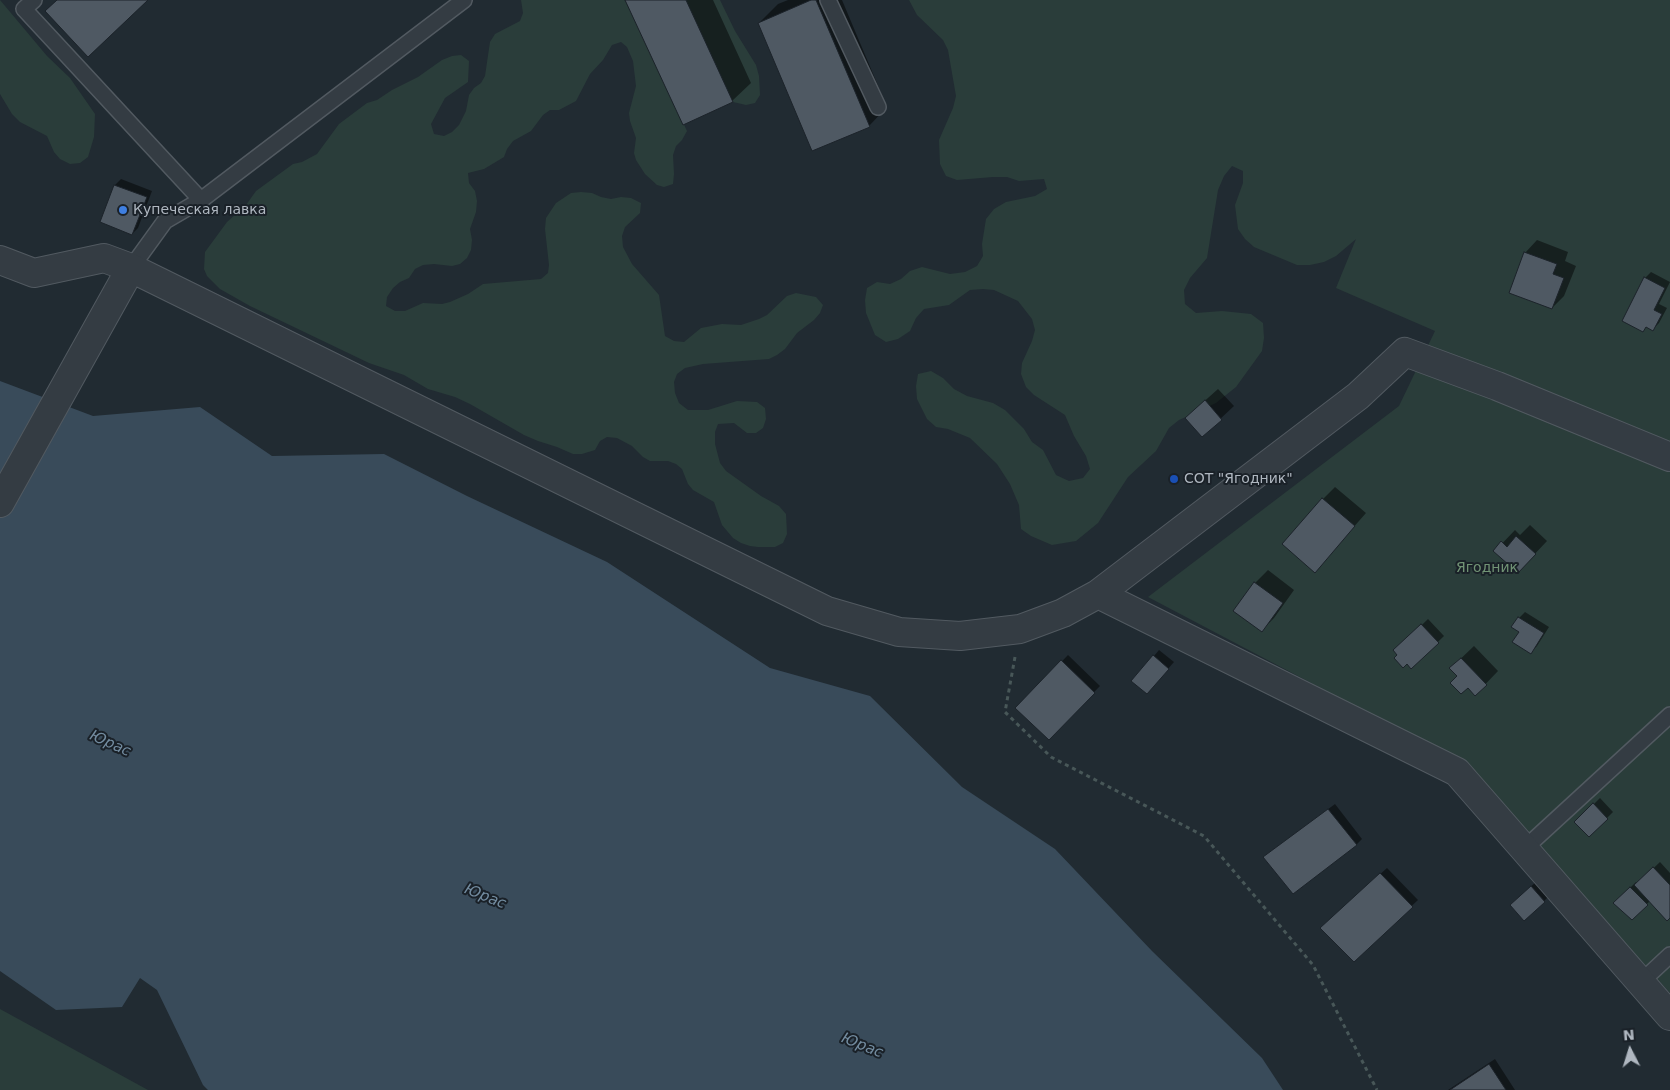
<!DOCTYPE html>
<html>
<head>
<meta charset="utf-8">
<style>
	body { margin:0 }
	#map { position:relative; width:1670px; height:1090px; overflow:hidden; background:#212b32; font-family:"DejaVu Sans",sans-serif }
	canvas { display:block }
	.north { position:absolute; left:1605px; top:1025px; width:50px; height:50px; -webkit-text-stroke:4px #1a2128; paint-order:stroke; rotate:355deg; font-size:14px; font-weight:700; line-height:20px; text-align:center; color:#afb7c0 }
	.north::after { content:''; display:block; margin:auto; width:18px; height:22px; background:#afb7c0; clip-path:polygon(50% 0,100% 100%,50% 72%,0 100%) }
</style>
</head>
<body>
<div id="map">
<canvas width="1670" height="1090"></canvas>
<div class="north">N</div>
</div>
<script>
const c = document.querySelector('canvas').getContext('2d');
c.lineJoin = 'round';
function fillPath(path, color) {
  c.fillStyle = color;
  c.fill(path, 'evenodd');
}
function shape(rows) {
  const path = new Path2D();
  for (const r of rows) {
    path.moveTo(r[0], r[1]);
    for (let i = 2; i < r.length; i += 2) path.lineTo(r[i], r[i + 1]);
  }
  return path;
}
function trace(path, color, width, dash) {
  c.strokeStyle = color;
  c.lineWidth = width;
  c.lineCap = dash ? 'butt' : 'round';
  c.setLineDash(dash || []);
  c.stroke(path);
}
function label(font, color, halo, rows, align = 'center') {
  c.font = font + ' "DejaVu Sans",sans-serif';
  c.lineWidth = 4;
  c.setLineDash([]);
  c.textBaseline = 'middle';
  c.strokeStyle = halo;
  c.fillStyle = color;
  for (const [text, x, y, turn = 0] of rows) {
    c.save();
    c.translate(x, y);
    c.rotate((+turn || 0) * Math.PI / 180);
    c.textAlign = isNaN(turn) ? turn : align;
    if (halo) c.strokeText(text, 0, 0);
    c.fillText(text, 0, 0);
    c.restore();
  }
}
fillPath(shape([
	[0,0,47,56,70,78,95,114,94,137,88,157,80,163,70,164,60,159,54,152,47,136,20,122,12,114,0,94],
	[521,0,625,0,687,131,682,140,676,146,673,155,674,174,673,184,664,187,657,185,645,174,636,160,634,153,636,138,630,121,629,113,636,86,633,61,627,47,621,42,612,45,603,60,590,74,576,101,559,110,550,110,543,115,531,131,513,141,507,149,504,157,484,169,468,173,469,183,475,191,477,201,476,212,470,229,472,240,471,250,467,258,460,264,452,266,434,264,423,265,415,269,409,278,400,282,393,288,387,297,386,306,395,311,405,311,423,303,442,304,450,302,468,294,483,284,541,279,548,273,549,265,545,229,546,218,556,203,571,193,581,192,592,193,601,197,611,199,621,197,631,198,641,203,640,213,625,227,622,236,623,247,632,264,659,295,665,336,674,341,684,342,701,328,722,324,741,325,759,319,767,315,787,296,796,293,816,297,823,305,820,313,814,320,797,333,785,349,777,355,769,359,703,364,685,368,677,374,674,382,675,393,679,403,688,410,708,410,737,401,757,402,765,408,766,419,763,428,756,433,747,433,734,423,718,424,715,432,715,444,720,463,726,471,761,496,779,506,786,514,787,534,783,543,775,547,758,547,750,546,741,543,733,538,722,525,714,502,693,490,688,484,682,469,676,464,668,461,650,461,643,457,632,446,617,438,607,437,600,441,595,450,582,454,573,454,557,447,538,441,524,435,470,404,455,397,428,389,404,375,369,363,250,306,220,289,207,276,204,269,205,252,227,222,246,205,256,191,293,164,302,162,317,154,339,124,367,103,377,100,392,90,418,77,442,60,452,56,461,55,469,61,468,82,445,98,431,124,434,134,444,136,452,132,459,125,466,111,469,95,474,88,481,83,485,76,490,42,495,34,520,21,523,13],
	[686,0,720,0,735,31,756,65,759,76,760,95,755,103,746,105,733,102],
	[909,0,1670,0,1670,993,1463,763,1148,597,1399,406,1435,331,1336,288,1356,239,1336,256,1324,262,1310,265,1297,265,1254,247,1245,239,1238,229,1235,205,1243,183,1243,171,1232,166,1224,176,1218,190,1207,258,1190,278,1184,290,1185,304,1196,313,1222,311,1251,314,1263,323,1264,338,1262,351,1236,387,1216,403,1179,420,1169,428,1156,451,1128,477,1098,523,1076,541,1052,545,1031,536,1021,529,1019,505,1010,484,997,464,970,438,948,429,936,427,927,419,917,399,916,386,918,374,931,371,943,378,954,389,967,396,993,403,1005,410,1024,429,1032,442,1043,450,1056,475,1069,481,1083,478,1090,469,1086,456,1074,436,1065,415,1034,395,1026,387,1021,374,1022,363,1032,341,1035,330,1032,319,1018,301,994,290,983,289,970,290,949,305,924,309,916,318,910,331,898,339,886,342,875,335,866,313,865,300,867,288,877,282,890,284,901,279,910,271,922,267,950,274,965,272,977,266,983,256,982,244,986,219,994,209,1006,202,1035,196,1047,189,1044,179,1019,181,1007,177,993,177,957,180,946,176,940,164,939,140,953,108,956,96,948,50,943,40,917,15],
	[0,1009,148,1090,0,1090]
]), '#2a3d3a');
fillPath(shape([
	[0,381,93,416,200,407,272,456,384,454,467,496,607,562,770,668,870,696,962,787,1055,849,1152,951,1262,1058,1283,1090,208,1090,203,1085,157,990,140,978,122,1007,56,1010,0,971]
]), '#394b5a');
fillPath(shape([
	[626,0,713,0,751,83,732,101],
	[788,0,842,0,887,107,869,126,759,23,778,4],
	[121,179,152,191,138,228,132,234,101,222,115,185],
	[1537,240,1568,252,1565,261,1576,266,1564,296,1552,308,1525,253],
	[1651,272,1670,282,1659,304,1667,308,1659,323,1653,329,1647,326,1643,330,1645,278],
	[1218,389,1234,406,1202,436,1199,406],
	[1335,487,1366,513,1315,571,1323,499],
	[1530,525,1547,541,1530,559,1495,551,1515,530,1520,535],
	[1268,570,1294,590,1274,618,1262,630,1235,611,1255,583],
	[1525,612,1549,627,1537,646,1531,652,1519,618],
	[1428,619,1444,636,1411,668,1395,651],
	[1474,646,1498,671,1476,694,1451,668],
	[1159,650,1174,662,1153,686,1154,656],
	[1068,655,1100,686,1049,738,1017,708],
	[1600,798,1613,812,1589,836,1576,822],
	[1335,804,1362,839,1356,845,1264,857],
	[1660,862,1670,873,1670,916,1650,901,1632,918,1615,903,1636,882,1638,883],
	[1387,868,1418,900,1354,960,1327,922],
	[1537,881,1550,895,1544,901,1517,899],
	[1495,1059,1515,1090,1448,1090]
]), '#0007');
const building = shape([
	[57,0,148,0,88,57,45,11,57,0],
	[625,0,686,0,733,102,683,125,625,0],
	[811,0,816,0,870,127,812,151,758,23,811,0],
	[114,185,147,197,132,235,100,222,114,185],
	[1524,252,1557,264,1553,274,1564,278,1552,309,1509,293,1524,252],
	[1644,277,1665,288,1654,310,1662,314,1653,331,1646,327,1643,332,1622,321,1644,277],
	[1205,400,1222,420,1202,437,1185,418,1205,400],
	[1322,498,1355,526,1315,573,1282,544,1322,498],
	[1516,536,1536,554,1518,573,1493,551,1501,541,1507,547,1516,536],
	[1254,582,1283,603,1262,632,1233,611,1254,582],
	[1518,617,1544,633,1531,654,1512,642,1519,632,1511,627,1518,617],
	[1421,624,1439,643,1411,669,1407,664,1403,668,1394,658,1397,655,1393,650,1421,624],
	[1153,655,1169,669,1147,694,1131,681,1153,655],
	[1461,658,1487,685,1475,696,1468,688,1461,694,1450,683,1457,676,1449,668,1461,658],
	[1061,660,1095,693,1049,740,1015,708,1061,660],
	[1593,803,1608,819,1589,837,1574,822,1593,803],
	[1328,809,1357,845,1293,894,1263,857,1328,809],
	[1653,867,1670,885,1670,918,1667,921,1634,885,1653,867],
	[1380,873,1413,907,1354,962,1320,928,1380,873],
	[1531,886,1545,902,1524,921,1510,905,1531,886],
	[1630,887,1648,905,1632,920,1613,903,1630,887],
	[1489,1064,1506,1090,1450,1090,1489,1064]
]);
fillPath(building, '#4f5963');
trace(building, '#1c232a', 1);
const lane = shape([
	[34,0,24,9,201,200],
	[828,0,878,107],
	[131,268,165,221,201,200,464,0],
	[1524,849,1670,715],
	[1641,982,1670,955]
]);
const street = shape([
	[0,260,34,273,104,258,131,268,827,611,899,632,960,636,1020,629,1063,613,1098,594,1358,396,1405,352,1497,386,1670,457],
	[0,503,131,268],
	[1098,594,1457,772,1670,1016]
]);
trace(lane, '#525a61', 18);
trace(street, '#525a61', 30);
trace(shape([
	[1015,657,1005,712,1051,757,1204,836,1313,965,1377,1090]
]), '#485758', 3, [4, 4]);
trace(lane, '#343c43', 15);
trace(street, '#343c43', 28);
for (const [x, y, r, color] of [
	[123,210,5,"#3f7fe0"],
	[1174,479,5,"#1a4fb4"]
]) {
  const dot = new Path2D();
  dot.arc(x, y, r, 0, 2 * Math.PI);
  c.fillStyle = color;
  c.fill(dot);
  trace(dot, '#1a2128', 2);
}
label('14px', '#afb7c0', '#1a2128', [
	["Купеческая лавка",133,210],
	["СОТ \"Ягодник\"",1184,479]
], 'left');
label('14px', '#719375', '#1a2128', [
	["Ягодник",1487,568]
]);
label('italic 15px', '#738ca0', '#1a2128', [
	["Юрас",110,744,24],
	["Юрас",485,897,22],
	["Юрас",862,1046,22]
]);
</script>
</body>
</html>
